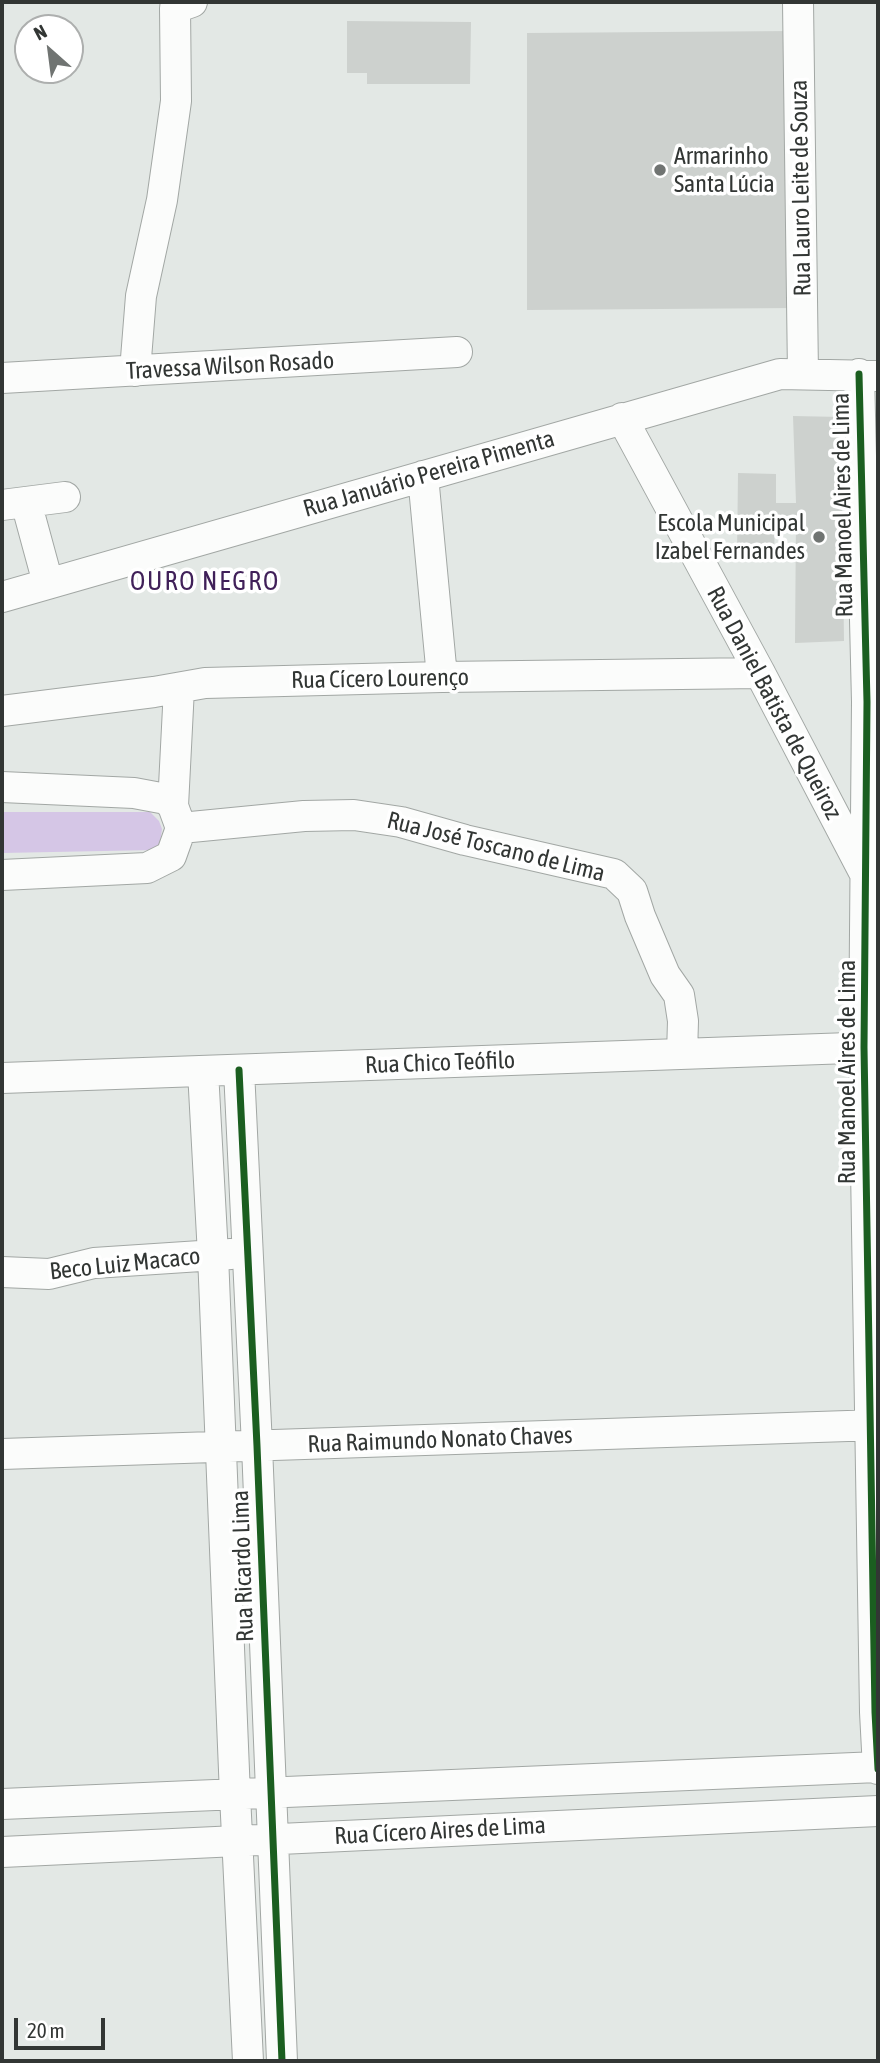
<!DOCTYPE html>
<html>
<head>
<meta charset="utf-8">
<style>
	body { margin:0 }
	#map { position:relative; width:880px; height:2063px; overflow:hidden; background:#e3e8e5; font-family:"Asap Condensed",sans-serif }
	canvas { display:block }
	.frame { position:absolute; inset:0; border:4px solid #323634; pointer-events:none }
	.north { position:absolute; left:14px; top:14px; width:70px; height:70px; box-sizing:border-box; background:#fff; border:2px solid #adafae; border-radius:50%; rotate:332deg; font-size:19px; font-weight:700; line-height:28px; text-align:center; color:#323634 }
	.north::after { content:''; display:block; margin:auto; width:24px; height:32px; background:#707472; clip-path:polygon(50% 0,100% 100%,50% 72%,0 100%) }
	.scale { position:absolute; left:14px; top:2018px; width:91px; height:32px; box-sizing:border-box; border:4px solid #323634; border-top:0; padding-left:9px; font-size:21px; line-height:24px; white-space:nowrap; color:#323634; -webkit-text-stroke:5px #fff; paint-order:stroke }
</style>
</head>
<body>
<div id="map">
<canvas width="880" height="2063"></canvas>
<div class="frame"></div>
<div class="north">N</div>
<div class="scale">20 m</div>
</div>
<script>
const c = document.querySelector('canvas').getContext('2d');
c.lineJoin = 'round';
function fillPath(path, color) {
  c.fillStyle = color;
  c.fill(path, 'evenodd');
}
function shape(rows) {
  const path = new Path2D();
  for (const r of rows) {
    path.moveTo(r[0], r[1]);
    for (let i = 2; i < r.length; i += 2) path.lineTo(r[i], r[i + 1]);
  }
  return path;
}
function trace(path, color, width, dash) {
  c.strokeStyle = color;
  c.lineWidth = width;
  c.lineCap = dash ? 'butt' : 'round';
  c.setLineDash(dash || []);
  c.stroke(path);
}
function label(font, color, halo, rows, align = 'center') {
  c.font = font + ' "Asap Condensed",sans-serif';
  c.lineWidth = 7;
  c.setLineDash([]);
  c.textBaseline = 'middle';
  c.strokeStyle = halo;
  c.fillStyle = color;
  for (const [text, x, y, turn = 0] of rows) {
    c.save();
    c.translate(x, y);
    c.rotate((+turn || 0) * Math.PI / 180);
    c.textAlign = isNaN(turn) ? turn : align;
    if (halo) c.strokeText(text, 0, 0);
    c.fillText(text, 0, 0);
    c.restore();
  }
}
fillPath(shape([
	[2,812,150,812,159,821,162,829,160,843,154,850,2,853]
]), '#d5c6e6');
fillPath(shape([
	[347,21,471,22,470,84,367,84,367,73,347,73],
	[794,31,794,308,527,310,527,33],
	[793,416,841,417,844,641,795,643,796,517,775,517,774,556,737,557,738,473,776,474,776,503,796,503]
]), '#cdd1ce');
const street = shape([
	[798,2,803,374],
	[135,371,141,296,162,200,176,101,175,8,192,2],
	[859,374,867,702,864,1047,875,1712,878,1769],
	[2,378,457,352],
	[622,418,760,673,864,872],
	[423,476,442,677],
	[26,502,48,583],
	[2,505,65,497],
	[2,597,780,374,878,376],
	[2,711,154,692,205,683,442,677,760,673],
	[2,787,134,793,166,799,173,806,181,828,171,856,147,868,2,875],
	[173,806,179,688],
	[181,828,304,816,354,815,401,822,465,840,614,874,632,891,640,916,665,975,679,995,683,1021,682,1054],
	[239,1070,257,1446,282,2061],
	[203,1071,213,1255,235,1795,248,2061],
	[2,1078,878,1047],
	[2,1272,49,1274,94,1263,231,1254],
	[2,1454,878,1425],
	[2,1804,878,1767],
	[2,1852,878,1811]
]);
trace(street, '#a2a7a4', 32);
trace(street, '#fbfcfb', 30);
trace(shape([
	[859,374,867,702,864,1047,875,1712,878,1769],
	[239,1070,257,1446,282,2061]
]), '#1b5e20', 7);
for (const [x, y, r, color] of [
	[660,170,7,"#707472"],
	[819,537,7,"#707472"]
]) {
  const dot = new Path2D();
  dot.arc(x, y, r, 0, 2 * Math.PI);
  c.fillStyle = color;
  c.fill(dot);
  trace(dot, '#fff', 2.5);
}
label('24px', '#323634', '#fff', [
	["Armarinho",674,156],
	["Santa Lúcia",674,184],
	["Escola Municipal",805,523,"right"],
	["Izabel Fernandes",805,551,"right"]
], 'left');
label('24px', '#323634', '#fff', [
	["Rua Lauro Leite de Souza",801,188,-91],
	["Travessa Wilson Rosado",230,366,-3],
	["Rua Januário Pereira Pimenta",429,474,-16],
	["Rua Manoel Aires de Lima",843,505,-91],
	["Rua Cícero Lourenço",380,679,-1],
	["Rua Daniel Batista de Queiroz",774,703,62],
	["Rua José Toscano de Lima",496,847,14],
	["Rua Chico Teófilo",440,1063,-2],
	["Rua Manoel Aires de Lima",847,1072,-90],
	["Beco Luiz Macaco",125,1264,-6],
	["Rua Raimundo Nonato Chaves",440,1440,-2],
	["Rua Ricardo Lima",243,1566,-92],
	["Rua Cícero Aires de Lima",440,1831,-3]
]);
c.letterSpacing = '2px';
label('26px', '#402059', '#fff', [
	["OURO NEGRO",205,582]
]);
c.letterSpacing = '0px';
</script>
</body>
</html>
